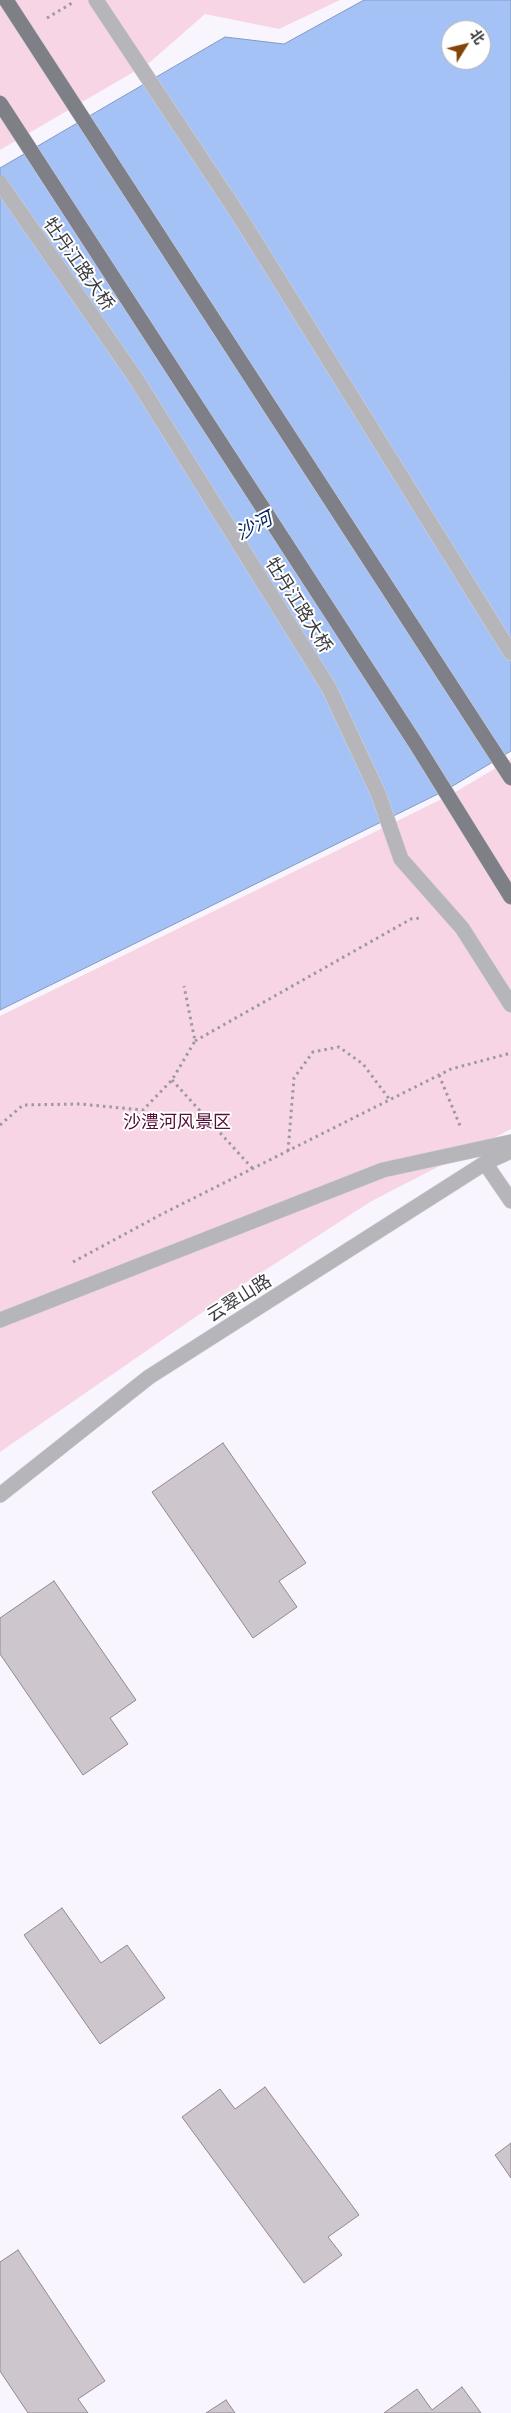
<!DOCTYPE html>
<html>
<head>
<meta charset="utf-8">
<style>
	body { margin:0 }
	#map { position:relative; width:511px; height:2413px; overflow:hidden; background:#f9f5fe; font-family:"Exo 2","Noto Sans SC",sans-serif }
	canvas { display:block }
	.north { position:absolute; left:441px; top:20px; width:50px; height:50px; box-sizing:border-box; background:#fff; border:1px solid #b1b0b1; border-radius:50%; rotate:54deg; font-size:14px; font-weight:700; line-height:20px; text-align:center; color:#3b3a3d }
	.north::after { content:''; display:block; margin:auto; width:18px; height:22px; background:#844409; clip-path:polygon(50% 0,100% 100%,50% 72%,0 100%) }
</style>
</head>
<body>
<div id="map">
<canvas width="511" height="2413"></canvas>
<div class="north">北</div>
</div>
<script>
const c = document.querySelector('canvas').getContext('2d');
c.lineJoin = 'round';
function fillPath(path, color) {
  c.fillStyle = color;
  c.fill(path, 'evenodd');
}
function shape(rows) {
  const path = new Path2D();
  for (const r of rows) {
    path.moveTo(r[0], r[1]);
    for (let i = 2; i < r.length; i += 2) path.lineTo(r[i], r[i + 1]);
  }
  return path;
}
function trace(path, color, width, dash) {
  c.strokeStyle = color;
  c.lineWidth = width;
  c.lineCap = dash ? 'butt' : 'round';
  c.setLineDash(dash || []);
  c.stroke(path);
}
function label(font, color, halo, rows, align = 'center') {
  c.font = font + ' "Exo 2","Noto Sans SC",sans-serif';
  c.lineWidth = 4;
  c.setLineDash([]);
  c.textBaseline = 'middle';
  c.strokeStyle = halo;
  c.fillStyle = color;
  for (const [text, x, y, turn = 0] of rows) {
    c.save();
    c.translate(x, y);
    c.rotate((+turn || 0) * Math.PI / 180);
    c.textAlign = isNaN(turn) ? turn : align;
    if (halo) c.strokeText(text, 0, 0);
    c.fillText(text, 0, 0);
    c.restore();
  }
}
fillPath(shape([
	[0,0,340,0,279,29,205,14,149,63,0,150],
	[511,759,511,1129,370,1202,236,1289,0,1452,0,1016,452,794]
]), '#f8d5e4');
const water = shape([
	[364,0,511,0,511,751,446,790,0,1010,0,168,225,37,284,44,364,0],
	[451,30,481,30,481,60,451,60,451,30]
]);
fillPath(water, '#a5c2f7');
trace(water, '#8599bf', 1);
const building = shape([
	[223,1443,306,1563,279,1581,297,1607,253,1638,152,1492,223,1443],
	[54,1581,136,1700,110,1718,128,1744,83,1775,0,1654,0,1618,54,1581],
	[62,1908,101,1963,127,1945,165,1998,100,2044,24,1935,62,1908],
	[265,2087,359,2215,328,2237,342,2255,304,2283,182,2117,220,2089,235,2109,265,2087],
	[511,2143,511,2178,495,2155,511,2143],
	[18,2250,105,2381,78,2399,88,2413,28,2413,0,2371,0,2262,18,2250],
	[462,2387,481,2413,384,2413,417,2389,432,2410,462,2387],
	[226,2400,235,2413,206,2413,226,2400]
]);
fillPath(building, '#cec6cd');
trace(building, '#908990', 1);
const minor = shape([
	[96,0,240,217,511,653],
	[485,1163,511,1201],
	[0,1320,383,1170,511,1142],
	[0,1495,149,1377,485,1163,511,1151]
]);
trace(minor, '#d3d0d7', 16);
trace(shape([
	[47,18,72,3],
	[195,1041,411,919,420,918],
	[439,1075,461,1128],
	[172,1080,253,1169],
	[0,1125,23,1105,80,1104,143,1110,172,1080,195,1041,184,986],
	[288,1151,294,1078,313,1052,339,1047,363,1064,390,1100],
	[73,1262,162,1214,451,1069,511,1053]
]), '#9c9aa0', 3, [2.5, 4]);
trace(minor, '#b6b6ba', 15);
const minorBridge = shape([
	[0,183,135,377,329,688,378,793,401,859,462,928,511,1005]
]);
const majorBridge = shape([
	[6,0,511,778],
	[0,103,416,744,511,897]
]);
trace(minorBridge, '#d3d0d7', 16, []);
trace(majorBridge, '#d3d0d7', 16, []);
trace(minorBridge, '#b6b6ba', 15);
trace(majorBridge, '#7f7f87', 15);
label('18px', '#3b3a3d', '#fff', [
	["牡丹江路大桥",79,264,55],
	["牡丹江路大桥",299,605,58],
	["云翠山路",239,1298,-32]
]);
label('18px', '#550c37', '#fff', [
	["沙澧河风景区",177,1122]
]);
label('italic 19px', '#0b2965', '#fff', [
	["沙河",254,526,-27]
]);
</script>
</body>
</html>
